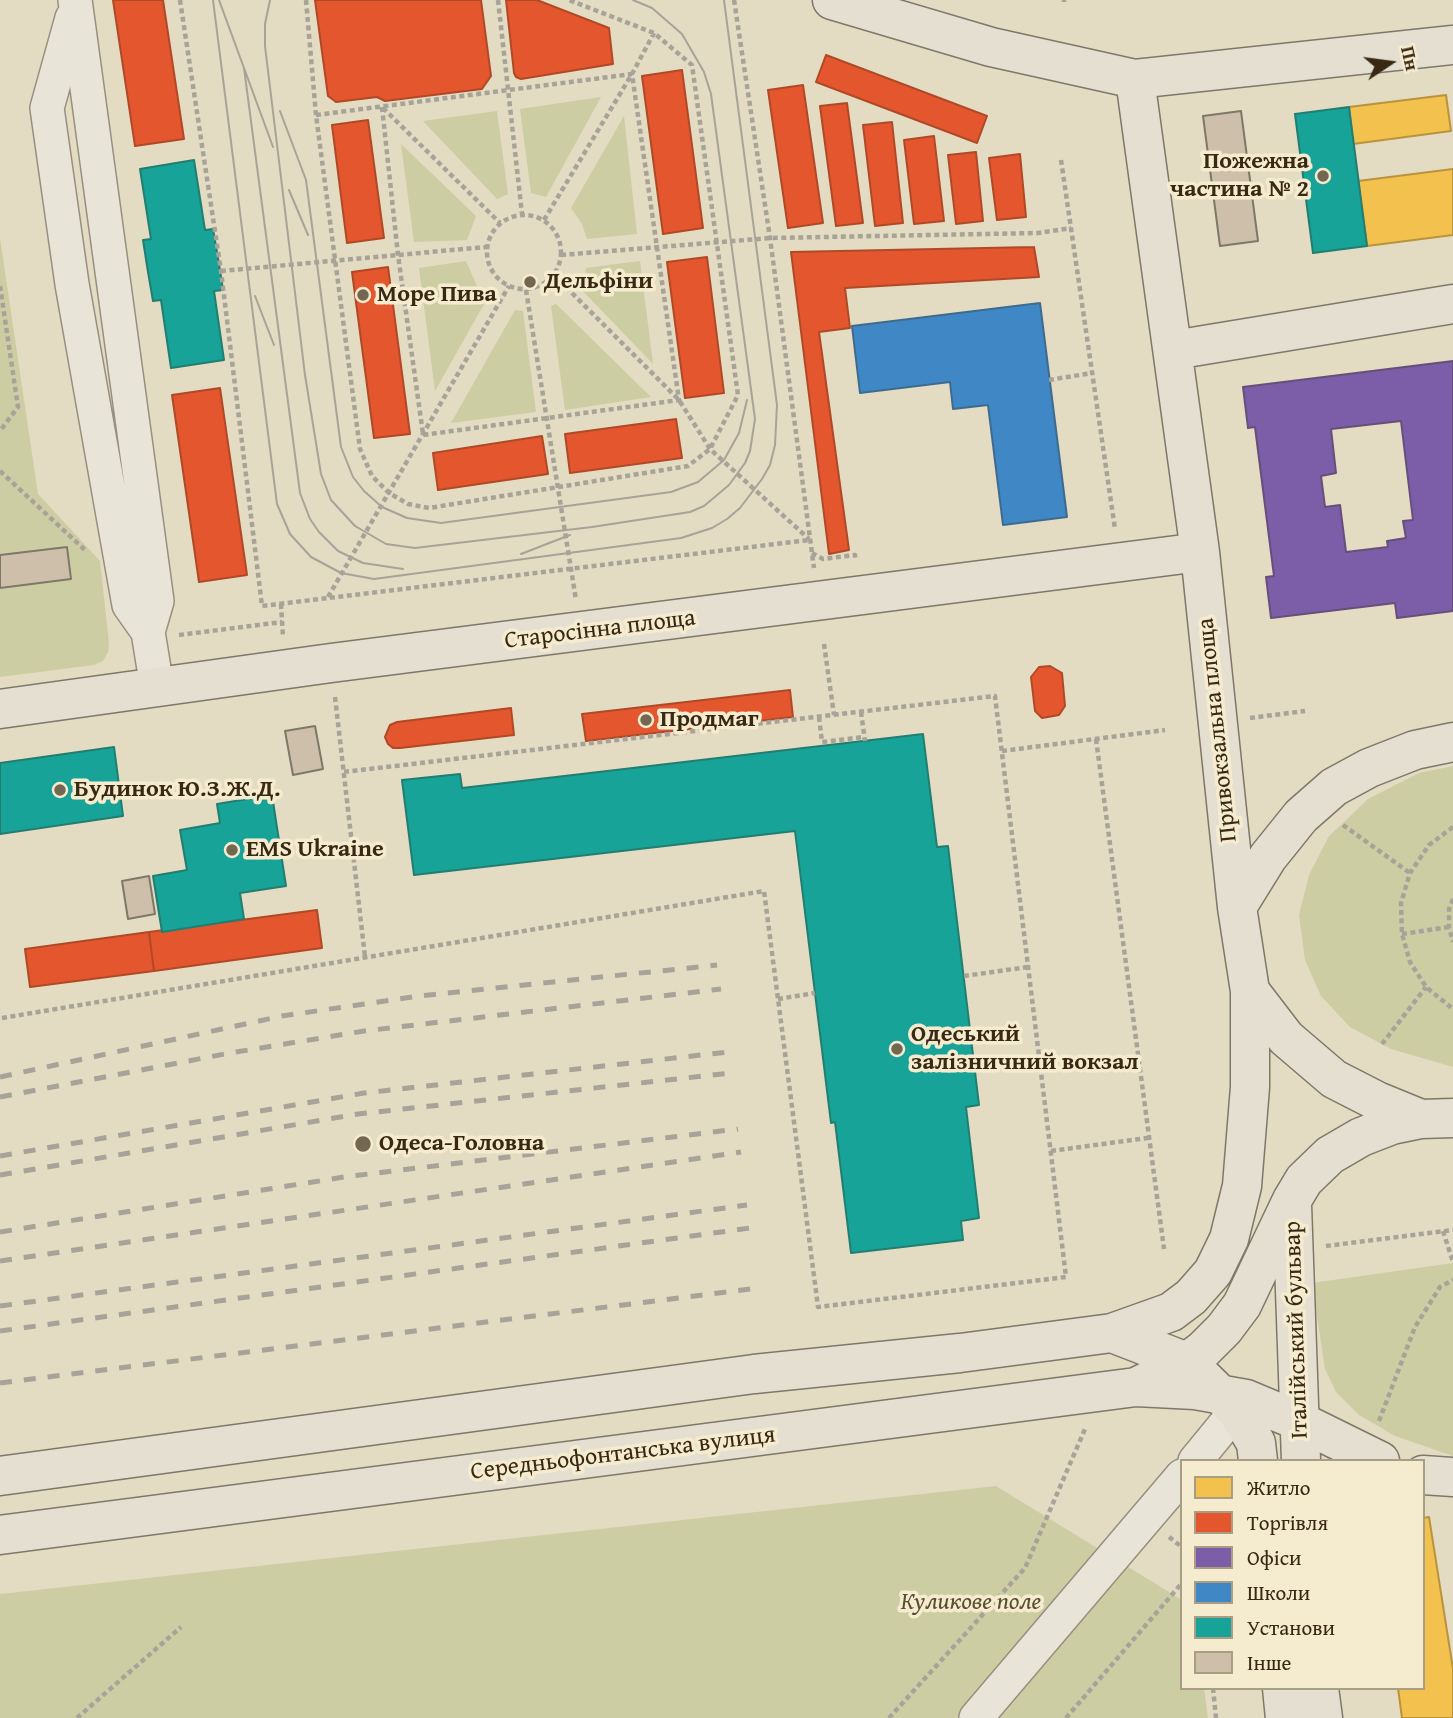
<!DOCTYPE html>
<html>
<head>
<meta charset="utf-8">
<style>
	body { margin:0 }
	#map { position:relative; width:1453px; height:1718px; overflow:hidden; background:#e3dbc2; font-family:"Gentium Book Plus",serif }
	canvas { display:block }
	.legend { position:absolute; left:1180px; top:1459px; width:245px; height:231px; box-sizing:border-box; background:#f5eccf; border:2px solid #a99e84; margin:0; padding:9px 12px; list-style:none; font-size:21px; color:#382814 }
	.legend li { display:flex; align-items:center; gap:14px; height:35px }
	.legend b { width:35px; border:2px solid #a99e84 }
	.north { position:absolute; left:1355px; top:28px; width:70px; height:70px; -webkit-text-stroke:5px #f5eccf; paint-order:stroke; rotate:77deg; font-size:19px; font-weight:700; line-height:28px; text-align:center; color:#382814 }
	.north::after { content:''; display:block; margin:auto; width:24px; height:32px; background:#382814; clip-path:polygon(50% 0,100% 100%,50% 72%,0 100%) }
</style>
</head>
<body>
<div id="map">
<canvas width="1453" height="1718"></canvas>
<ul class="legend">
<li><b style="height:19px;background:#f2c14e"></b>Житло</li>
<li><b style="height:19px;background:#e4572e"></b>Торгівля</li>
<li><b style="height:19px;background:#7b5ea7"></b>Офіси</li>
<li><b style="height:19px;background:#3f88c5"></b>Школи</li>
<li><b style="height:19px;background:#17a398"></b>Установи</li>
<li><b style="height:19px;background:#cebfab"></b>Інше</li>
</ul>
<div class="north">Пн</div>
</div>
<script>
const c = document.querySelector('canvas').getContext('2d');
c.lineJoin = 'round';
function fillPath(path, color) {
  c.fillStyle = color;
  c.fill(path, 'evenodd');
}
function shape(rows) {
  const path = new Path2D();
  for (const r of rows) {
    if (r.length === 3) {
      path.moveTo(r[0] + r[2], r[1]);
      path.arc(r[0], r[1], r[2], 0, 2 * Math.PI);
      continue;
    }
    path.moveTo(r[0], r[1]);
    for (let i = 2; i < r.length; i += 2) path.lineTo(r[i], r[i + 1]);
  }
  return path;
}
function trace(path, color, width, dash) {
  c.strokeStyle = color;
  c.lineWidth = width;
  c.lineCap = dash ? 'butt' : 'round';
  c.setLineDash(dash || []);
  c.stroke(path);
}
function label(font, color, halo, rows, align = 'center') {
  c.font = font + ' "Gentium Book Plus",serif';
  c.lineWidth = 7;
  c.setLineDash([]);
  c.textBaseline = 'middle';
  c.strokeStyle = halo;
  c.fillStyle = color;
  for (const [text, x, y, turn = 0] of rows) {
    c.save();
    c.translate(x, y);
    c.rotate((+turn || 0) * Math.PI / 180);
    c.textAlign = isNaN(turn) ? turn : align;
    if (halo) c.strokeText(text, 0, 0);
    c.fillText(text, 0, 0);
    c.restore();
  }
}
fillPath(shape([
	[601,97,546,197,531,193,520,109],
	[497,111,508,194,497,199,423,121],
	[624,116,637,234,587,239,582,224,571,208],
	[401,144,476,216,467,240,414,242],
	[0,238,38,494,100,561,109,643,108,652,103,661,94,665,0,677],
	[466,261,477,286,488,297,435,391,419,268],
	[640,261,653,364,579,287,585,276,586,268],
	[556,304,651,397,565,410,551,306],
	[515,310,523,311,536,412,451,423],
	[1453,766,1453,1067,1391,1049,1350,1027,1321,996,1305,960,1299,915,1309,875,1329,836,1341,825,1368,799,1419,773],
	[1453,1263,1453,1456,1395,1436,1359,1415,1336,1392,1325,1369,1312,1283],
	[996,1486,1182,1600,1182,1688,1204,1688,1208,1718,0,1718,0,1594]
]), '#cdcda4');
const homes = shape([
	[1446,95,1451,131,1353,144,1349,107,1446,95],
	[1453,169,1453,235,1367,246,1358,181,1453,169],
	[1429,1517,1453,1669,1453,1718,1402,1718,1398,1688,1423,1688,1423,1518,1429,1517]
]);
fillPath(homes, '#f2c14e');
trace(homes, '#ba933d', 2);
const shops = shape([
	[113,0,163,0,184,139,135,146,113,0],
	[481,0,491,76,482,89,385,101,377,97,336,102,328,96,315,0,481,0],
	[506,0,537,0,609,28,613,64,521,79,516,77,514,73,506,0],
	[826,55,987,116,977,143,816,82,826,55],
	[682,70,703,228,663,234,642,76,682,70],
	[803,85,823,223,788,228,768,90,803,85],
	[847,103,863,223,836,226,820,106,847,103],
	[368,120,384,238,347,243,332,125,368,120],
	[892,122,903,223,875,226,863,125,892,122],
	[934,136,944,221,914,224,904,140,934,136],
	[976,152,983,221,956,224,948,155,976,152],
	[1020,154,1026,217,997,220,989,158,1020,154],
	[1034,247,1039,277,845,288,850,328,819,332,849,550,829,554,791,252,1034,247],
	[707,257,724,393,685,398,667,262,707,257],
	[388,267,410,434,374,438,352,272,388,267],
	[220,388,247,575,199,582,172,395,220,388],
	[676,419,682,458,570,473,565,434,676,419],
	[542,436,548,474,438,490,433,453,542,436],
	[1050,666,1062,673,1065,706,1059,715,1042,718,1035,711,1031,677,1039,667,1050,666],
	[790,690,793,717,586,741,582,714,790,690],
	[511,708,514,735,400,748,393,748,388,744,385,737,390,725,397,722,511,708],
	[317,910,322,948,154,971,149,932,317,910],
	[149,932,154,971,30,987,25,949,149,932]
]);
fillPath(shops, '#e4572e');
trace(shops, '#b04926', 2);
const offices = shape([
	[1453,361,1453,611,1397,618,1395,603,1271,618,1266,577,1274,576,1255,427,1248,428,1243,387,1453,361],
	[1401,421,1413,520,1403,521,1406,538,1387,541,1388,547,1346,552,1340,505,1325,507,1321,476,1336,473,1331,429,1401,421]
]);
fillPath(offices, '#7b5ea7');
trace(offices, '#674e7b', 2);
const schools = shape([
	[1040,303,1067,517,1003,525,988,405,953,409,950,382,860,393,852,326,1040,303]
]);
fillPath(schools, '#3f88c5');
trace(schools, '#3d6b90', 2);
const public = shape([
	[1349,107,1367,246,1313,253,1295,114,1349,107],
	[194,160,205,230,213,229,218,258,223,290,214,291,224,360,171,368,161,300,153,301,148,272,143,240,151,239,140,169,194,160],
	[923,734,937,847,948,846,979,1105,966,1107,979,1218,961,1221,963,1240,851,1253,835,1122,831,1123,795,831,414,875,402,780,460,774,462,788,923,734],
	[114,747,123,816,0,834,0,763,114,747],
	[272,795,286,886,240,893,244,919,162,932,153,876,187,870,180,830,220,823,217,804,272,795]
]);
fillPath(public, '#17a398');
trace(public, '#217e70', 2);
const building = shape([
	[1241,111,1258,241,1220,246,1203,116,1241,111],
	[67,547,71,579,0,588,0,555,67,547],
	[315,726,323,769,293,775,285,731,315,726],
	[149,876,155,914,128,919,122,881,149,876]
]);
fillPath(building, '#cebfab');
trace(building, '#7e7869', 2);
const minor = shape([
	[75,0,157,601,148,632,157,687],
	[72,18,47,108,72,284,129,605,148,632],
	[1195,1461,1246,1399],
	[976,1718,1182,1476]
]);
const major = shape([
	[832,0,991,47,1135,79,1453,45],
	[1174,350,1453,304],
	[0,709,331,663,1200,552],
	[1237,907,1268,857,1301,816,1334,787,1369,768,1415,750,1453,742],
	[1250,991,1286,1038,1334,1079,1377,1101,1421,1119],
	[1292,1205,1301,1461],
	[1112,1333,1187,1362,1237,1411,1256,1443,1258,1461],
	[1138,1386,1187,1362,1203,1350,1224,1329,1242,1305,1292,1200,1304,1180,1330,1155,1361,1137,1392,1125,1421,1119,1453,1118],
	[1423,1475,1453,1477],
	[0,1476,754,1374,960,1353,1112,1333,1171,1312,1191,1297,1213,1272,1229,1239,1242,1186,1250,1087,1250,991,1237,907,1200,552,1135,79],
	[0,1535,1136,1387,1195,1390,1246,1399,1301,1422,1380,1461],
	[1282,1688,1285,1718],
	[1319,1688,1323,1718]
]);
trace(minor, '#979080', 36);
trace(major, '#7e7869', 41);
trace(shape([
	[180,0,221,271,262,606,809,540],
	[306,0,316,115,360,449,372,476,389,493,408,504,429,508,688,466,710,449,738,395,692,65,654,33,569,0],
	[498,0,522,214],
	[734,0,770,238,814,568],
	[1064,0,1064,2],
	[382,107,398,255,423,434],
	[383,108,500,223],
	[316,115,632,74,679,400,423,435],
	[1061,160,1115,529],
	[524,252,37],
	[544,220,632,74,654,33],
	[561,255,770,238,1038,233,1071,228],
	[221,271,486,247],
	[554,275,679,400,710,449,809,539],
	[0,286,18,407,0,431],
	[526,290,576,600],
	[1049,380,1092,373],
	[0,471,86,551],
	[812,553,823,559,855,555,856,561],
	[328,597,509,286],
	[281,604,283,637],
	[179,635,282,622],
	[824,644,834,715],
	[335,697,365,957],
	[861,712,865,741],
	[819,717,822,742,864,737],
	[1250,718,1305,711],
	[1096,739,1164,1249],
	[1002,751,1165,730],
	[1343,825,1410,873],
	[1453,827,1429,845,1410,873,1401,903,1402,934,1410,962,1426,987,1453,1009],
	[1453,899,1449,909,1449,927,1453,942],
	[1402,934,1449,927],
	[964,976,1028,967],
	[778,999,815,993],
	[2,1018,764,891,818,1307,1066,1277,995,696,343,772],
	[1382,1044,1426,987],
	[1051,1151,1147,1138],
	[1443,1231,1453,1262],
	[1326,1246,1453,1230],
	[1379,1421,1415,1327,1440,1287,1453,1280],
	[1169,1537,1182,1547],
	[1213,1688,1216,1718],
	[77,1718,181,1627],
	[889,1718,1025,1568,1085,1429,1087,1429],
	[1066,1718,1182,1583]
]), '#a8a398', 4.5, [5, 3.5]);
trace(minor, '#e8e4d7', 33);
trace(major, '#e4dfd1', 38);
trace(shape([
	[213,0,277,504,290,534,311,557,341,573,374,579,681,538,712,528,727,519,740,508,762,479,770,465,775,445,777,405,724,0],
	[219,0,273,147],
	[270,0,265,24,265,46,305,375,321,474,331,500,355,526,386,544,415,548,592,527,690,512,704,506,729,485,745,463,750,451,755,419,711,94,704,72,682,34,652,8,633,0],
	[244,68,300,493,310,519,319,532,338,551,363,563,403,569],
	[280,111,306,180,341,447,353,477,364,491,382,507,407,518,441,523,671,492,698,482,724,460,739,433,747,400],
	[289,190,308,235],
	[255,296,274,345],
	[521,554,570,535]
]), '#a8a398', 2);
trace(shape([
	[0,1077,282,1016,419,996,717,965],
	[0,1097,230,1053,364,1031,721,989],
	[0,1156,364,1093,728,1052],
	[0,1175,358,1114,731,1073],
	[0,1232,344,1177,738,1129],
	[0,1261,741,1152],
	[0,1306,747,1205],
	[0,1331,750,1228],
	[0,1383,758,1288]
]), '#a8a398', 5, [12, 12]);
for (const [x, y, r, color] of [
	[1323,176,7,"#746751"],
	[530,282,7,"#746751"],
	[363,295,7,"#746751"],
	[646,720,7,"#746751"],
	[60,790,7,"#746751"],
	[232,850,7,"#746751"],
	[897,1049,7,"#746751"],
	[363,1144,9,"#746751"]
]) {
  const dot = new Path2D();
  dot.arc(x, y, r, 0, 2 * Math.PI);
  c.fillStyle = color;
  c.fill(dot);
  trace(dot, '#f5eccf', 2.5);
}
label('bold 24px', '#382814', '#f5eccf', [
	["Пожежна",1309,162,"right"],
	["частина № 2",1309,190,"right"],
	["Дельфіни",544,282],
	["Море Пива",377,295],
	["Продмаг",660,720],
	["Будинок Ю.З.Ж.Д.",74,790],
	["EMS Ukraine",246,850],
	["Одеський",911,1035],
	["залізничний вокзал",911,1063],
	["Одеса-Головна",379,1144]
], 'left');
label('24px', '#382814', '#f5eccf', [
	["Старосінна площа",600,630,-7],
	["Привокзальна площа",1218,730,-96],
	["Італійський бульвар",1297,1330,-92],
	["Середньофонтанська вулиця",623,1454,-7]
]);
label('italic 24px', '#594e32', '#f5eccf', [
	["Куликове поле",971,1603]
]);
</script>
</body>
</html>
